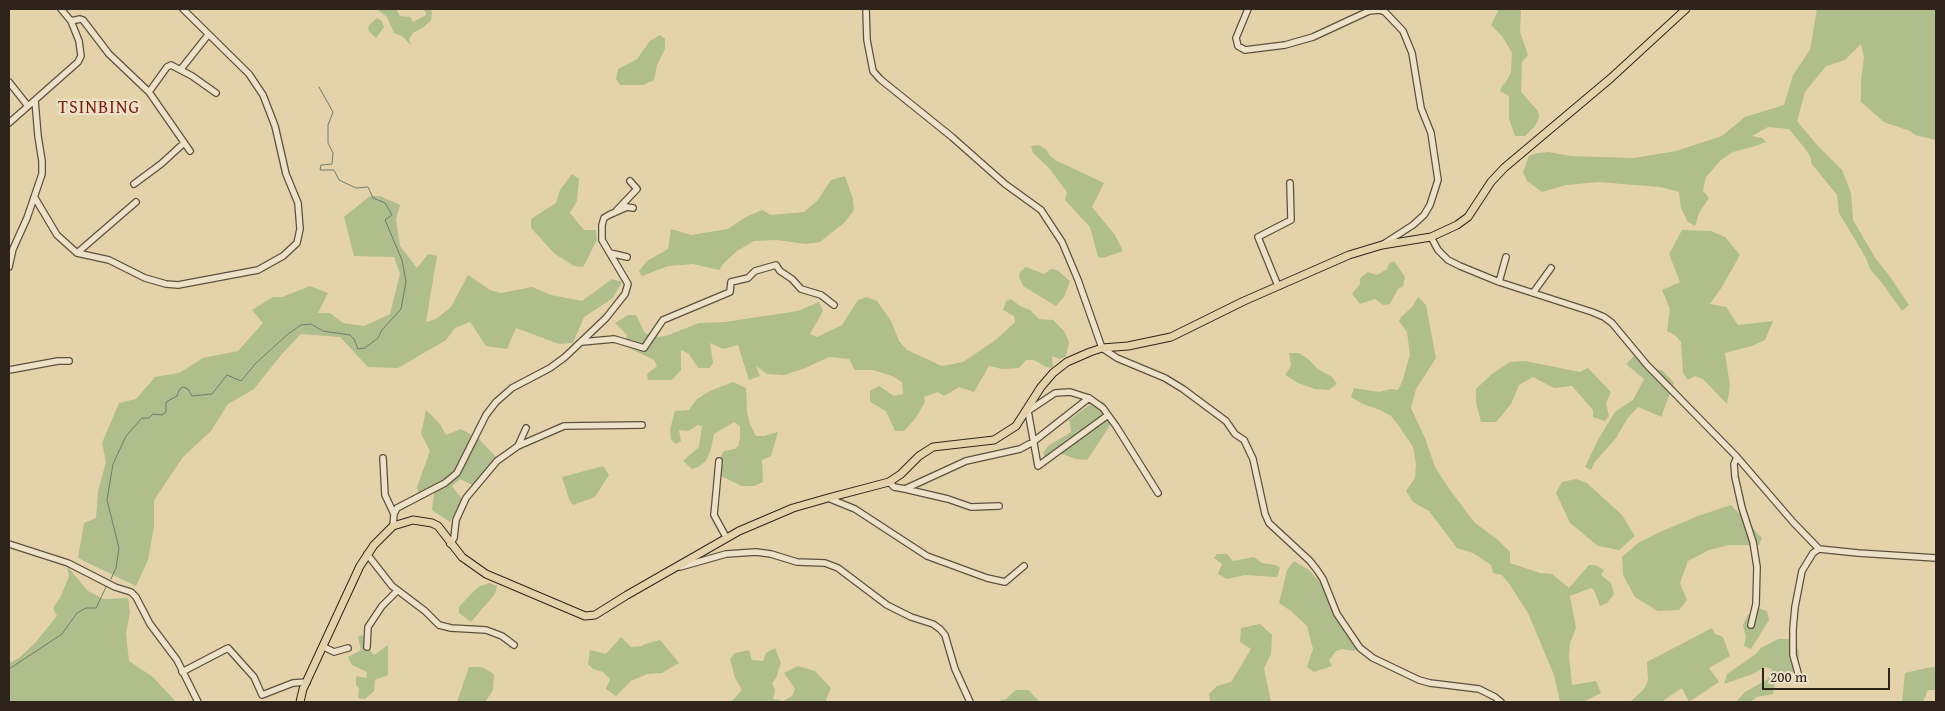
<!DOCTYPE html>
<html>
<head>
<meta charset="utf-8">
<style>
	body { margin:0 }
	#map { position:relative; width:1945px; height:711px; overflow:hidden; background:#e4d3aa; font-family:"Gentium Book Plus",serif }
	canvas { display:block }
	.frame { position:absolute; inset:0; border:10px solid #2f241b; pointer-events:none }
	.scale { position:absolute; left:1762px; top:668px; width:128px; height:22px; box-sizing:border-box; border:2px solid #2f241b; border-top:0; padding-left:6px; font-size:15px; line-height:18px; white-space:nowrap; color:#2f241b; -webkit-text-stroke:4px #ede2c8; paint-order:stroke }
</style>
</head>
<body>
<div id="map">
<canvas width="1945" height="711"></canvas>
<div class="frame"></div>
<div class="scale">200 m</div>
</div>
<script>
const c = document.querySelector('canvas').getContext('2d');
c.lineJoin = 'round';
function fillPath(path, color) {
  c.fillStyle = color;
  c.fill(path, 'evenodd');
}
function shape(rows) {
  const path = new Path2D();
  for (const r of rows) {
    path.moveTo(r[0], r[1]);
    for (let i = 2; i < r.length; i += 2) path.lineTo(r[i], r[i + 1]);
  }
  return path;
}
function trace(path, color, width, dash) {
  c.strokeStyle = color;
  c.lineWidth = width;
  c.lineCap = dash ? 'butt' : 'round';
  c.setLineDash(dash || []);
  c.stroke(path);
}
function label(font, color, halo, rows, align = 'center') {
  c.font = font + ' "Gentium Book Plus",serif';
  c.lineWidth = 4.5;
  c.setLineDash([]);
  c.textBaseline = 'middle';
  c.strokeStyle = halo;
  c.fillStyle = color;
  for (const [text, x, y, turn = 0] of rows) {
    c.save();
    c.translate(x, y);
    c.rotate((+turn || 0) * Math.PI / 180);
    c.textAlign = isNaN(turn) ? turn : align;
    if (halo) c.strokeText(text, 0, 0);
    c.fillText(text, 0, 0);
    c.restore();
  }
}
fillPath(shape([
	[379,9,396,9,400,16,410,17,413,22,426,15,426,12,422,9,430,9,432,13,431,20,424,27,413,33,409,39,411,45,402,36,394,33,387,17,379,11],
	[1499,9,1521,9,1520,32,1528,55,1522,62,1521,92,1538,111,1539,117,1535,126,1525,136,1515,136,1509,119,1509,96,1500,91,1502,86,1506,82,1511,73,1512,53,1502,36,1491,25],
	[1817,9,1936,9,1936,140,1915,135,1910,131,1884,122,1861,102,1861,81,1864,58,1861,44,1845,60,1826,66,1805,92,1797,121,1818,146,1842,170,1851,193,1853,220,1876,259,1888,274,1909,305,1902,311,1882,283,1870,269,1866,258,1839,213,1837,195,1811,163,1811,158,1806,150,1789,129,1768,127,1752,136,1762,138,1766,142,1752,147,1733,152,1721,160,1706,177,1703,191,1709,198,1699,213,1695,226,1688,222,1681,208,1679,192,1660,187,1598,182,1566,185,1542,192,1527,181,1523,172,1529,156,1537,153,1548,152,1571,156,1634,158,1676,151,1722,136,1745,117,1784,105,1793,75,1810,50],
	[377,18,382,21,384,27,376,38,368,30,369,25],
	[660,35,665,39,665,49,657,65,654,80,643,85,620,85,616,79,618,69,637,59,650,41],
	[1039,145,1047,150,1049,155,1055,160,1104,183,1092,207,1115,235,1123,251,1103,258,1098,257,1090,227,1065,200,1067,192,1049,168,1033,153,1031,146],
	[572,174,579,179,577,201,570,213,584,230,596,230,597,240,583,267,574,266,555,254,531,228,531,219,556,203,560,190],
	[845,176,853,199,854,210,844,223,820,242,806,244,777,240,754,241,737,251,724,263,719,270,693,264,668,266,642,276,639,271,647,261,668,249,671,229,691,235,728,229,744,218,762,210,771,215,804,212,817,201,831,180],
	[370,196,380,196,400,205,396,219,400,246,417,268,428,254,437,256,426,322,436,319,451,307,468,275,490,290,501,293,532,287,551,295,582,301,612,279,622,282,613,298,584,317,573,343,559,344,516,328,507,349,486,346,470,322,455,328,446,340,398,368,368,367,340,337,301,334,281,355,254,389,228,404,211,431,183,457,154,500,154,526,148,560,136,586,78,558,84,523,96,518,98,491,106,462,102,443,119,403,136,399,155,377,179,373,203,358,238,351,263,323,252,310,273,297,282,297,310,286,328,293,318,313,330,313,343,323,364,326,390,314,400,274,394,257,354,256,344,217],
	[1682,230,1711,231,1725,237,1740,255,1722,287,1710,304,1726,307,1738,325,1773,321,1765,340,1752,346,1725,353,1730,386,1727,404,1703,379,1695,376,1688,380,1683,373,1681,342,1675,335,1667,331,1670,309,1662,290,1680,282,1669,254],
	[1394,261,1405,277,1403,286,1398,289,1390,304,1383,305,1375,299,1360,304,1352,294,1360,284,1360,278,1368,272,1377,275,1387,269,1389,264],
	[1026,267,1044,274,1051,269,1057,270,1070,281,1064,297,1056,306,1023,286,1019,277,1020,272],
	[867,297,877,301,891,321,899,341,907,350,942,366,963,362,997,339,1015,322,1014,316,1003,310,1006,301,1011,299,1020,306,1030,310,1039,319,1053,320,1064,331,1069,342,1066,356,1060,359,1052,356,1053,368,1046,367,1034,360,1026,360,1019,368,1002,369,989,366,974,392,959,387,944,396,938,392,924,397,925,402,915,419,904,431,895,431,886,411,870,402,870,391,879,386,894,396,903,394,902,382,892,376,873,370,855,370,849,359,829,357,803,369,784,375,767,374,756,366,760,376,749,380,738,345,723,349,710,343,713,363,709,368,698,368,689,354,681,350,681,370,672,380,648,380,647,374,657,366,654,360,625,346,627,335,615,323,628,315,636,315,645,333,656,337,666,336,699,323,725,322,798,311,819,302,823,311,810,334,817,337,842,325,858,300],
	[1418,297,1426,305,1436,358,1416,389,1411,408,1425,438,1435,467,1450,490,1475,523,1497,539,1510,552,1510,563,1540,573,1552,574,1569,588,1589,565,1595,565,1604,570,1601,575,1611,583,1614,594,1607,603,1600,606,1594,590,1591,588,1570,596,1576,628,1570,643,1569,656,1572,685,1596,681,1601,693,1583,702,1560,702,1554,675,1528,613,1510,585,1502,575,1493,573,1491,565,1473,553,1457,548,1429,511,1413,502,1406,491,1415,478,1416,464,1413,447,1399,426,1391,416,1380,410,1363,404,1351,397,1354,388,1379,392,1391,389,1398,390,1402,382,1410,355,1407,332,1399,321,1401,317,1412,307],
	[1289,353,1299,353,1307,358,1318,369,1332,377,1337,384,1329,390,1315,389,1298,383,1285,375,1291,366],
	[1636,354,1647,365,1663,371,1674,383,1662,414,1662,417,1638,407,1627,419,1616,438,1594,463,1591,470,1585,467,1599,438,1615,412,1633,400,1644,379,1626,364],
	[1525,361,1580,372,1588,368,1611,392,1606,403,1609,416,1605,421,1593,417,1593,410,1572,386,1554,388,1533,377,1519,385,1511,404,1496,422,1481,422,1476,403,1476,389,1492,374,1510,362],
	[733,382,746,388,747,412,750,424,756,436,764,436,778,432,771,456,762,460,763,482,754,486,742,486,721,476,720,458,724,451,735,449,738,446,740,438,740,426,734,422,714,434,711,449,706,461,698,467,692,469,683,461,699,447,702,426,698,425,688,431,679,430,681,441,676,444,671,440,670,429,675,411,689,410,697,399,710,391],
	[1095,401,1104,402,1111,415,1109,427,1087,460,1076,459,1062,454,1045,457,1043,453,1048,446,1071,432,1069,420],
	[426,410,440,424,446,435,461,429,479,439,497,458,472,485,460,479,452,486,462,499,450,522,432,510,435,486,419,494,417,487,430,451,421,434],
	[603,466,609,475,595,497,573,505,569,499,562,477],
	[1576,479,1587,483,1622,515,1635,536,1619,550,1598,546,1570,523,1556,493,1562,482],
	[1731,505,1762,538,1759,545,1729,545,1709,550,1688,561,1680,583,1687,600,1679,610,1658,611,1635,597,1623,575,1622,557,1638,543,1660,532,1698,516],
	[1217,554,1227,554,1233,561,1254,557,1262,563,1276,565,1280,568,1277,577,1245,575,1227,579,1218,574,1222,564,1214,558],
	[1294,561,1309,570,1326,589,1333,611,1359,647,1354,651,1342,649,1336,651,1329,660,1332,666,1314,672,1307,667,1313,649,1307,626,1291,611,1279,603,1287,570],
	[67,566,88,591,104,599,128,598,130,612,126,634,129,661,153,677,176,702,9,702,9,663,19,658,35,643,57,616,53,608,61,596,69,576],
	[490,583,497,586,495,594,471,622,459,613,459,607,471,594,480,586],
	[1759,608,1767,611,1769,620,1751,649,1744,646,1746,637,1743,625,1748,615],
	[1260,624,1272,635,1271,654,1264,668,1271,702,1210,702,1209,694,1217,686,1231,682,1251,649,1240,642,1241,628],
	[1712,628,1715,634,1723,637,1730,656,1709,668,1719,682,1689,702,1682,688,1661,702,1630,702,1644,689,1648,680,1647,662],
	[361,635,370,639,369,649,374,655,388,645,388,675,375,680,374,691,365,699,358,698,359,688,356,685,356,676,366,678,367,672,352,665,348,657,361,650,358,637],
	[621,637,631,647,642,646,645,644,660,640,679,663,662,673,647,674,631,681,616,696,606,689,610,679,603,672,593,669,588,664,590,650,606,654],
	[1778,639,1793,639,1799,651,1798,671,1789,672,1775,681,1773,694,1757,697,1750,702,1736,702,1745,692,1768,679,1772,669,1765,667,1753,674,1724,684,1727,674,1756,654,1761,648],
	[775,648,781,663,776,678,772,683,775,690,773,699,783,701,792,696,795,689,784,673,798,666,815,671,831,688,826,700,828,702,731,702,742,690,735,678,730,659,735,653,749,650,752,660,763,661,766,653],
	[469,667,482,667,494,674,493,690,485,702,457,702],
	[1936,667,1936,690,1928,690,1923,702,1902,702,1905,673,1926,668],
	[1016,690,1028,690,1040,702,996,702,1006,699]
]), '#b0bd8c');
trace(shape([
	[111,579,116,568,119,548,107,500,113,464,126,436,142,418,149,418,153,414,162,415,166,412,166,402,177,396,179,390,183,387,188,389,192,396,212,394,227,375,241,381,256,363,288,334,301,325,311,324,323,331,350,335,354,339,358,349,365,348,378,338,382,330,401,309,406,282,402,260,385,220,392,215,385,203,373,198,368,187,356,188,339,180,334,170,320,170,321,165,332,164,333,153,328,143,328,125,333,112,319,87],
	[9,669,62,634,77,613,86,608,96,608,106,587]
]), '#6c7d70', 1);
const minor = shape([
	[866,9,867,40,873,71,880,79,952,137,1005,184,1041,210,1062,242,1078,280,1102,348,1117,358,1165,378,1183,389,1226,421,1235,434,1244,440,1253,459,1265,514,1269,523,1310,561,1317,570,1323,579,1337,614,1360,648,1373,658,1419,680,1430,683,1479,689,1495,697,1501,702],
	[1248,9,1236,38,1238,46,1245,50,1285,45,1313,37,1369,11,1380,10,1385,12,1403,31,1412,53,1421,108,1431,133,1438,180,1430,205,1424,215,1413,225,1382,245],
	[71,21,80,19,83,20,109,54,149,92,190,151],
	[181,69,208,35],
	[9,82,28,106],
	[149,92,167,67,171,65,192,76,216,93],
	[9,123,35,100],
	[134,184,161,164,184,143],
	[35,198,57,235,77,253,109,260,145,278,166,284,178,285,258,270,283,256,297,243,300,229,298,203,286,174,275,126,263,95,249,74,183,9],
	[617,210,637,189,630,181],
	[1431,237,1438,250,1448,260,1460,266,1499,282,1592,312,1604,317,1612,323,1647,365,1737,457,1793,522,1819,549,1858,553,1936,558],
	[77,253,136,202],
	[610,253,627,257],
	[9,267,13,249,27,218,42,174,42,161,38,136,35,100,78,62,81,56,79,41,71,21,61,9],
	[1499,282,1506,257],
	[1278,286,1258,237,1291,220,1290,183],
	[1533,293,1551,268],
	[582,342,614,339,644,348,663,320,730,292,731,282,748,278,755,271,776,265,780,271,792,279,801,289,821,295,834,305],
	[9,370,58,361,69,361],
	[1108,415,1038,466,1028,411,1055,393,1070,392,1089,398,1103,408,1108,415,1116,426,1158,493],
	[518,446,564,426,642,425],
	[1737,457,1734,464,1735,477,1742,508,1753,542,1757,567,1756,604,1751,625],
	[383,458,385,495,394,514],
	[719,461,714,515,726,537],
	[889,482,894,487,905,489,966,461,1020,449,1033,442,1089,398],
	[905,489,948,499,971,507,999,506],
	[828,498,855,509,927,556,987,578,1005,582,1024,566],
	[393,526,394,514,397,508,445,483,457,473,486,415,496,402,512,388,550,368,565,357,606,318,625,294,628,284,602,240,602,225,604,218,609,215,627,207,633,208],
	[9,544,68,563,115,587,131,592,136,597,150,624,177,660,198,702],
	[450,544,454,538,456,520,466,498,497,461,518,446,526,428],
	[367,554,392,586,425,611,439,625,451,628,486,630,502,636,514,645],
	[680,567,726,554,756,552,771,554,797,562,825,563,838,568,887,605,911,617,933,624,940,629,945,635,955,669,970,702],
	[324,647,334,652,348,648],
	[367,647,368,627,382,606,397,591],
	[182,672,228,648,254,677,262,695,293,683,307,682],
	[1798,673,1793,655,1793,629,1795,607,1802,571,1813,553,1819,549]
]);
const major = shape([
	[300,702,303,689,360,566,374,545,393,526,413,520,432,523,438,526,462,557,486,574,585,616,595,615,627,595,739,531,793,508,828,498,889,482,901,474,919,456,933,447,994,440,1016,426,1041,387,1053,373,1067,362,1090,352,1102,348,1128,346,1171,337,1244,301,1349,255,1382,245,1431,237,1457,225,1468,217,1491,182,1504,168,1611,78,1686,9]
]);
trace(minor, '#5c503f', 8);
trace(major, '#2f241b', 9);
trace(minor, '#ede2c8', 5.5);
trace(major, '#e4d3aa', 7);
c.letterSpacing = '1px';
label('18px', '#7a1f14', '#ede2c8', [
	["TSINBING",99,108]
]);
c.letterSpacing = '0px';
</script>
</body>
</html>
